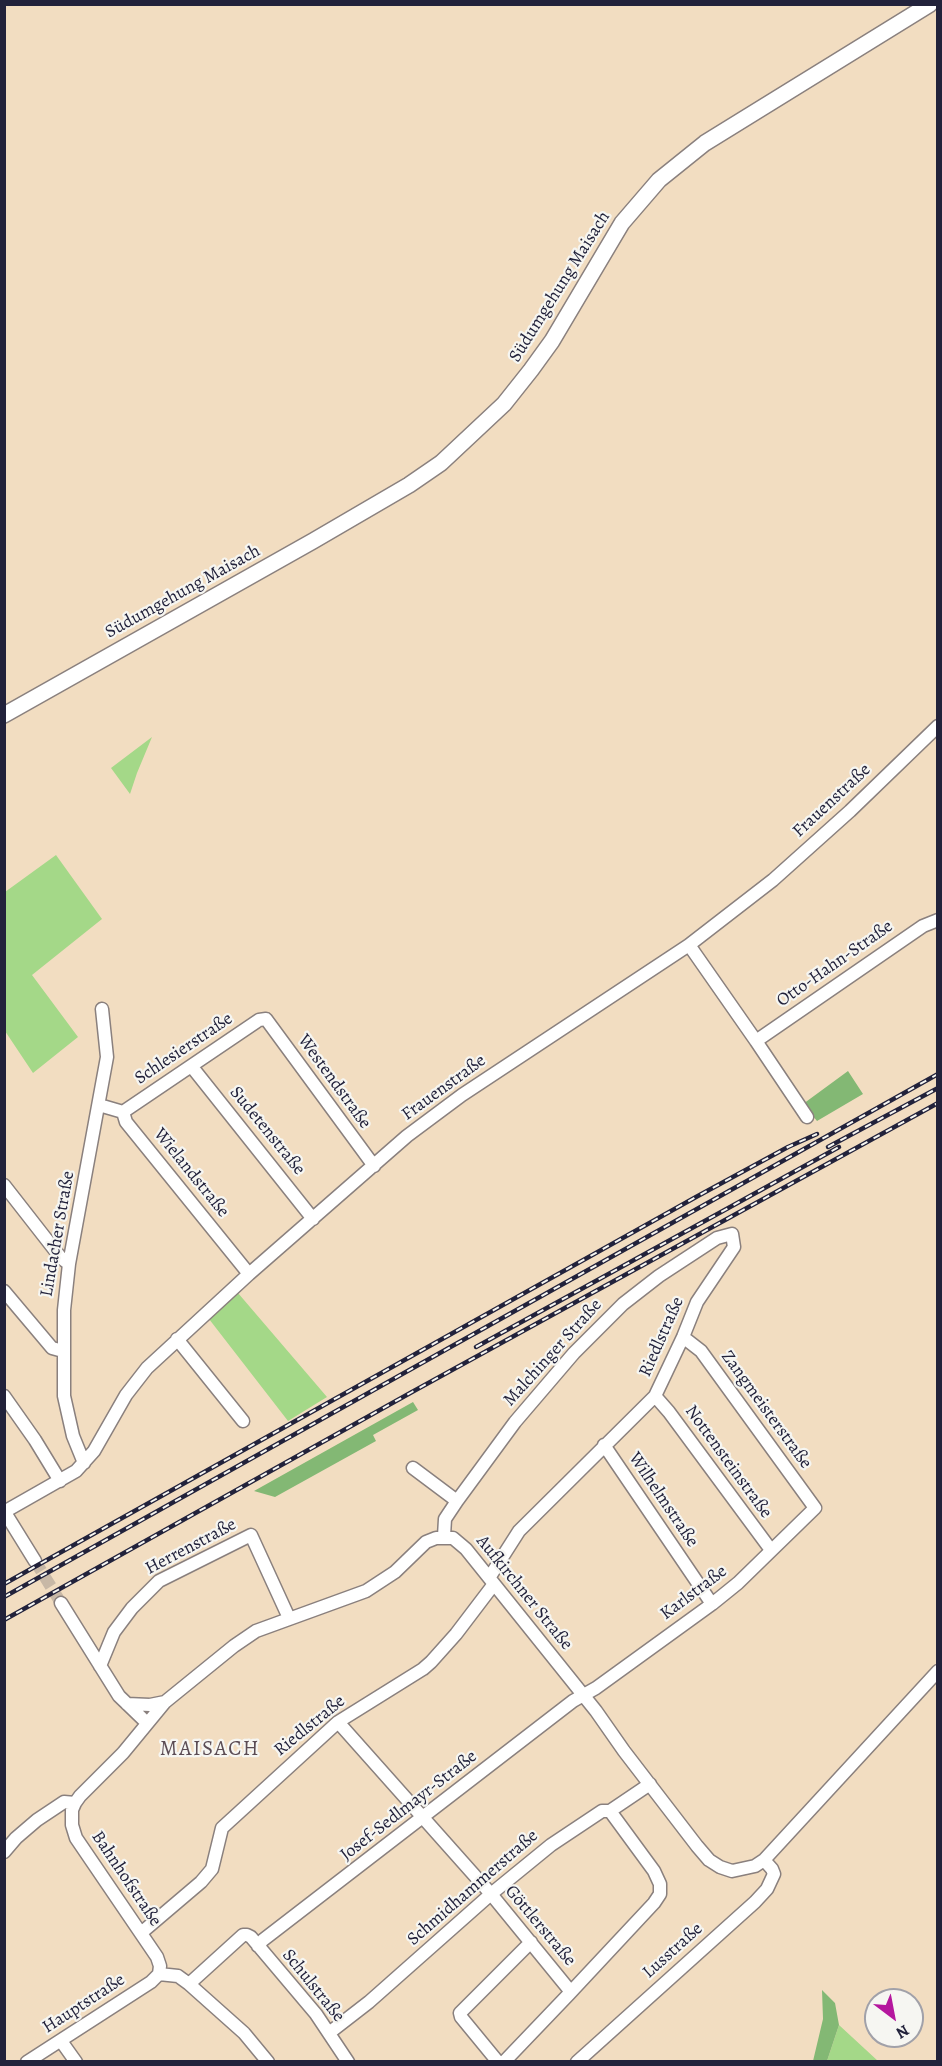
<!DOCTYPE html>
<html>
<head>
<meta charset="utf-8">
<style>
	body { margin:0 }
	#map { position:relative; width:942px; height:2066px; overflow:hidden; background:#f2ddc1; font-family:Alegreya,serif }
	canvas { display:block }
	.frame { position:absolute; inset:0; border:6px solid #22223b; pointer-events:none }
	.north { position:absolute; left:864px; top:1988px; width:60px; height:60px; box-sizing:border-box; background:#f6f6f2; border:2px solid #a1a1a9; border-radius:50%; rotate:148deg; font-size:16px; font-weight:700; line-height:24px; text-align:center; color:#22223b }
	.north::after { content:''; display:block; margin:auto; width:21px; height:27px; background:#b5179e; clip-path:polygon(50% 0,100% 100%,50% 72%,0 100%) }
</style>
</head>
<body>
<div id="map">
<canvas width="942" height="2066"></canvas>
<div class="frame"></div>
<div class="north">N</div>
</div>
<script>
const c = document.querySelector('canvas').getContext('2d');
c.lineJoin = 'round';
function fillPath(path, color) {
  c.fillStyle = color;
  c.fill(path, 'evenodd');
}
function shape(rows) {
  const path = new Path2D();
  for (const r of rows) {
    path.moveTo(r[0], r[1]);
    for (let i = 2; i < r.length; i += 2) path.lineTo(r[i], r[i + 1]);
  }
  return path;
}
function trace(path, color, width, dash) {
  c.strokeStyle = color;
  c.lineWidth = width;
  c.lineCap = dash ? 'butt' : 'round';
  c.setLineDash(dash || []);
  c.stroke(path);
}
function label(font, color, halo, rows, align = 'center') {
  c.font = font + ' Alegreya,serif';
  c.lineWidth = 4.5;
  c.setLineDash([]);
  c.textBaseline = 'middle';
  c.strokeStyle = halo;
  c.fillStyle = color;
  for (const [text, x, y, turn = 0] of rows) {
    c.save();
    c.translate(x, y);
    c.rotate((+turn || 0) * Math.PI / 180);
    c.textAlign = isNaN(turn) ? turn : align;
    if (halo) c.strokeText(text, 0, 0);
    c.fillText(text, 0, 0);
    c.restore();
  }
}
fillPath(shape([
	[152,737,137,773,130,794,111,768],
	[56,855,102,919,32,975,78,1037,33,1073,5,1031,5,892],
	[238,1293,327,1397,288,1421,209,1319],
	[839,2025,878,2061,827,2061]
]), '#a4d888');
fillPath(shape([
	[848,1071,863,1094,817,1121,803,1104],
	[413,1402,418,1410,373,1435,376,1441,275,1497,254,1491],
	[822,1990,835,2003,839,2025,827,2061,813,2061,823,2019]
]), '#83b874');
trace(shape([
	[35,1561,61,1603]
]), '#c8b8a6', 12, [12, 6]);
const minor = shape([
	[689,945,756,1041,923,926,938,920],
	[756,1041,807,1117],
	[192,1067,313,1219],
	[99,1105,123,1112,126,1122,249,1274],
	[123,1112,259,1020,266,1019,374,1166],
	[4,1185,61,1258,69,1264],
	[4,1291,52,1348,63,1351],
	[177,1339,243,1421],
	[4,1396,35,1440,60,1481],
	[655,1396,669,1412,771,1550],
	[604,1445,712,1604],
	[84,1463,73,1436,64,1396,64,1310,69,1264,107,1057,102,1009],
	[413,1468,457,1501],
	[4,1511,35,1561],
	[4,1512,76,1471,94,1451,126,1395,147,1368,249,1274,407,1136,462,1095,689,945,773,880,850,811,938,726],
	[444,1536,445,1519,457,1501,515,1422,574,1353,623,1304,659,1276,717,1238,732,1234,734,1247,697,1302,683,1337,655,1396,519,1531,489,1578],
	[61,1603,119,1696,147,1723],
	[100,1666,114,1632,132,1608,159,1581,251,1535,289,1618],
	[127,1704,150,1705,165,1702],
	[338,1722,491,1894,571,1992],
	[4,1852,16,1838,37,1820,64,1802,75,1803],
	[141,1933,201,1882,212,1869,222,1828,338,1722,423,1669,431,1662,456,1634,494,1584],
	[258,1946,263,1940,573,1701,596,1688,712,1604,738,1583,815,1508,701,1351,683,1337],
	[159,1974,160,1966,157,1957,76,1838,72,1825,72,1810,75,1803,80,1796,123,1753,165,1702,234,1646,256,1631,366,1591,395,1572,426,1542,436,1538,453,1538,466,1549,596,1711,624,1751,697,1846,709,1860,720,1867,732,1871,755,1866,764,1860,938,1671],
	[159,1974,178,1976,189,1984,244,2033,268,2062],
	[189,1984,243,1935,247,1935,251,1937,316,2014,348,2062],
	[329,2033,369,2002,491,1894,551,1845,602,1811,610,1811,650,1784],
	[61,2041,76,2062],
	[27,2062,151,1982,159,1974],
	[498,2062,461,2017,460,2013,531,1942],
	[504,2062,569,1994,654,1903,660,1894,660,1884,654,1871,610,1811],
	[577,2062,755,1902,767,1889,774,1874,772,1869,764,1860]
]);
const major = shape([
	[4,715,313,541,409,485,441,463,504,404,531,370,552,341,622,223,659,180,705,143,930,4]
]);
trace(minor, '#8a807e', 15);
trace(major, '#8a807e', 18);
trace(minor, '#fff', 12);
trace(major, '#fff', 15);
const rail = shape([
	[828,1147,938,1088],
	[476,1347,839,1147],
	[4,1584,696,1197,788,1147,817,1134],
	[4,1597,938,1074],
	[4,1620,412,1392,938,1103]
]);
trace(rail, '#22223b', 4.5);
trace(rail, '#f6f6f2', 2, [7]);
label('18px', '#22223b', '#f6f6f2', [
	["Südumgehung Maisach",560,287,-58],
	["Südumgehung Maisach",183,592,-29],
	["Frauenstraße",832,801,-43],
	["Otto-Hahn-Straße",835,964,-35],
	["Schlesierstraße",184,1049,-34],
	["Westendstraße",334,1082,54],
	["Frauenstraße",444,1088,-36],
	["Sudetenstraße",267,1131,51],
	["Wielandstraße",191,1173,51],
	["Lindacher Straße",58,1234,-80],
	["Riedlstraße",662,1337,-66],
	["Malchinger Straße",553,1353,-48],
	["Zangmeisterstraße",766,1410,54],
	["Nottensteinstraße",728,1462,54],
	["Wilhelmstraße",663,1500,56],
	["Herrenstraße",191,1547,-28],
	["Aufkirchner Straße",524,1593,51],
	["Karlstraße",694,1593,-37],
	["Riedlstraße",310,1726,-39],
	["Josef-Sedlmayr-Straße",409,1806,-38],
	["Bahnhofstraße",126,1879,56],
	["Schmidhammerstraße",473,1888,-41],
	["Göttlerstraße",540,1926,50],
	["Lusstraße",673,1951,-42],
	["Schulstraße",313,1986,51],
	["Hauptstraße",84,2004,-33]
]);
c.letterSpacing = '1.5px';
label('21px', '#5b4c54', '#f6f6f2', [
	["MAISACH",210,1750]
]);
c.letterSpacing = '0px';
</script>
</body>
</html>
